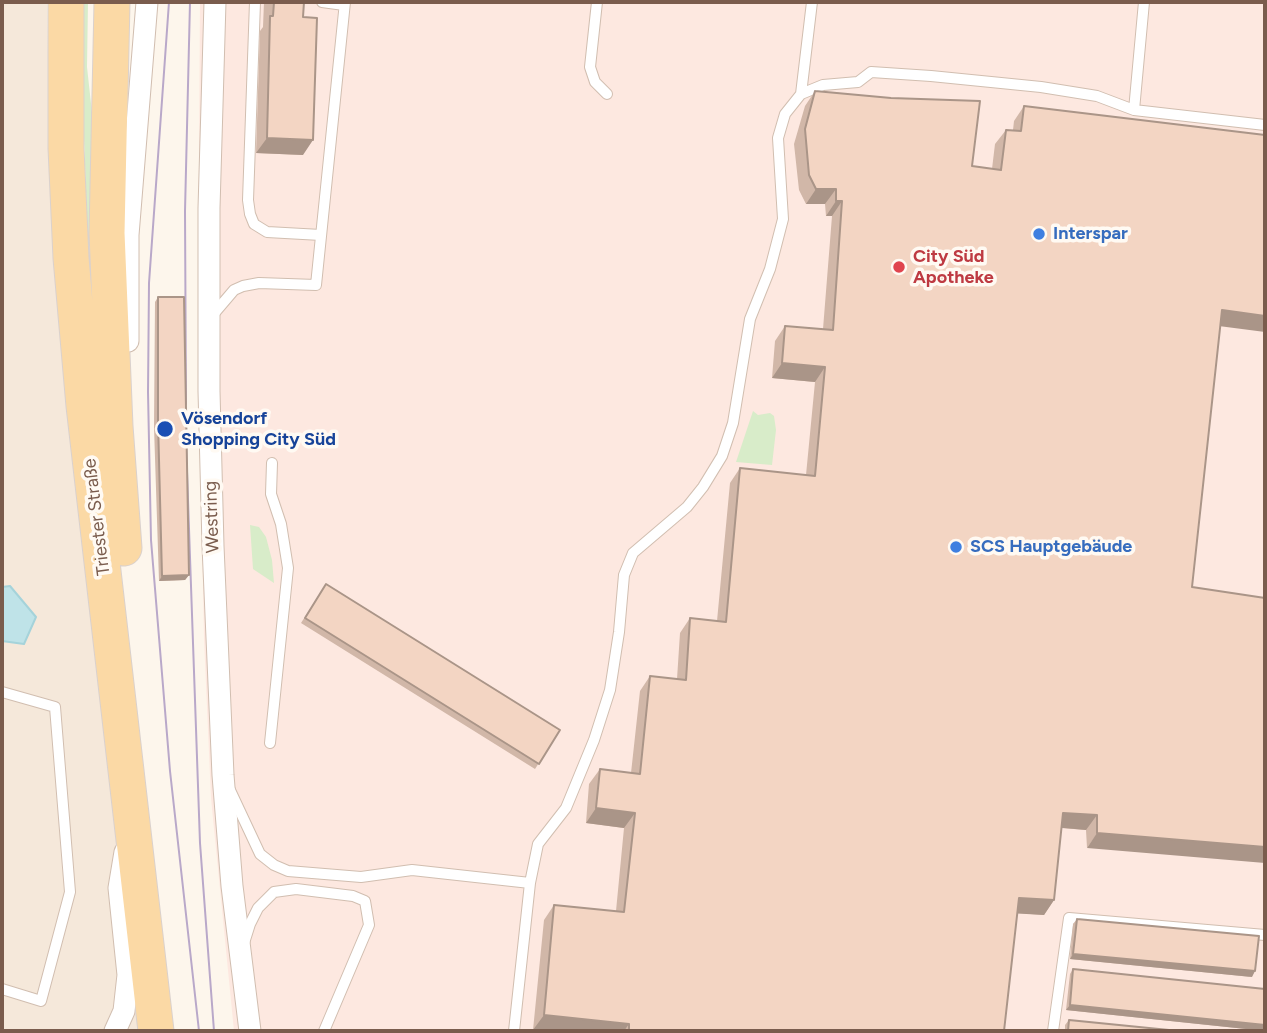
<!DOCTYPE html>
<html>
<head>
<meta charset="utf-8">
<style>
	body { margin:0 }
	#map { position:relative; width:1267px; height:1033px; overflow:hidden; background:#fdf6ec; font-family:Figtree,sans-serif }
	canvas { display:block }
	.frame { position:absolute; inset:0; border:4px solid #7a5c4d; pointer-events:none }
</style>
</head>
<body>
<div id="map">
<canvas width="1267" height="1033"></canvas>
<div class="frame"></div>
</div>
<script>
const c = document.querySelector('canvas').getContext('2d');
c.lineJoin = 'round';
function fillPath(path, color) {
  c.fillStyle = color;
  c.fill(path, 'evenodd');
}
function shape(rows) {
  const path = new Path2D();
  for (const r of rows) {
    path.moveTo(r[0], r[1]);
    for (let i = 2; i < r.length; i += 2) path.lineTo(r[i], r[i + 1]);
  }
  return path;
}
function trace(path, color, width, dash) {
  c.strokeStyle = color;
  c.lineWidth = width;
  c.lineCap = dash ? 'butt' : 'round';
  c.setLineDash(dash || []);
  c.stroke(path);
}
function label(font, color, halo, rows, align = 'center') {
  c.font = font + ' Figtree,sans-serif';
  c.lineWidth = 7;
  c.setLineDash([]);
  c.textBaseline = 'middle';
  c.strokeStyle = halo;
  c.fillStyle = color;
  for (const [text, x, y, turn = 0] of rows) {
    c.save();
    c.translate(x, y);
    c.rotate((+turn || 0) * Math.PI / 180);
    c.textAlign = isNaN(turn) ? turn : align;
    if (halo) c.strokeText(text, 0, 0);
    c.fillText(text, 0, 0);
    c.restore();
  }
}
fillPath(shape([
	[2,2,47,2,50,159,141,1031,2,1031]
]), '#f5e8da');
fillPath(shape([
	[200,2,1265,2,1265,1031,234,1031,211,798,204,638,198,314]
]), '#fde8e0');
fillPath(shape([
	[79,2,88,2,87,67,94,131,92,244,88,246],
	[753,411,758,415,770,413,774,416,776,430,772,465,736,462],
	[250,525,259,527,266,537,272,560,274,583,253,569]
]), '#d8ecc9');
const water = shape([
	[10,586,36,617,24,644,2,641,2,587,10,586]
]);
fillPath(water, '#bfe3e8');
trace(water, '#a5d3da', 2);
const lane = shape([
	[255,2,248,200,250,214,254,224,267,232,321,235],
	[322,2,344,5],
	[597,2,590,67,595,82,607,94],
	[801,94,812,2],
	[1134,110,1144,2],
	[211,317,234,290,243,286,259,283,316,285,345,2],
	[2,692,55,707,70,892,41,1001,2,989],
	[270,743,288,568,281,524,271,494,272,463],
	[230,790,260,854,274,865,288,871,361,877,412,870,530,883],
	[244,943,250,924,258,908,274,892,296,889,353,896,365,901,369,925,324,1031],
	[514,1031,530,883,538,844,566,808,594,740,610,690,619,632,624,575,633,553,687,507,703,487,722,456,733,423,750,319,770,269,783,219,778,138,785,114,801,94,823,85,858,82,871,72,931,76,1041,87,1097,96,1134,110,1265,125],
	[1053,1031,1069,918,1265,935]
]);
const street = shape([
	[215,2,209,208,209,391,213,546,223,775,232,886,250,1031],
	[128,341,128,235,147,2],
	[115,1031,124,1011,128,975,119,888,125,852]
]);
const primary = shape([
	[66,2,66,148,71,258,84,406,156,1031],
	[112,2,107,233,115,426,124,548]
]);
trace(lane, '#d1beb0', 12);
trace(street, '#d1beb0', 23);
trace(primary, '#dad1cd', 37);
trace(lane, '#fff', 10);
trace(street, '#fff', 21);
trace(primary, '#fbd9a5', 35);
trace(shape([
	[169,2,149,283,148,392,151,540,170,771,199,1031],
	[186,404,185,211,190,2],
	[186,443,200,843,214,1031]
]), '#b9a8c9', 2);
fillPath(shape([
	[264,2,304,2,303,155,256,153,260,31,263,27],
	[815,91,972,166,992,169,995,144,1006,130,1013,130,1014,121,1024,106,1220,326,1192,587,1265,598,1087,848,1086,830,1061,828,1054,900,1044,915,1017,913,1004,1031,545,1031,533,1030,544,920,554,905,616,911,624,828,586,823,589,784,600,769,631,773,640,691,650,676,677,679,680,633,690,618,717,621,730,483,740,468,806,475,815,382,772,378,775,341,785,326,823,329,832,216,826,216,825,204,806,204,799,190,794,144,805,106],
	[158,297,189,575,185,580,159,581,154,427,155,302],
	[326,584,560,730,535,769,301,623],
	[1077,919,1252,977,1070,959,1073,924],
	[1073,969,1265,989,1265,1031,1066,1010,1070,974],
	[1069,1020,1179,1031,1065,1031,1065,1025]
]), '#d1b7a8');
fillPath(shape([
	[267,138,313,140,303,155,256,153],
	[816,189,836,189,825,204,806,204],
	[836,201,842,201,832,216,826,216],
	[1222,310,1265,316,1265,332,1211,325],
	[782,363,825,367,815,382,772,378],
	[189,575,185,580,159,581,162,576],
	[596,808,635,813,624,828,586,823],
	[1063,813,1097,815,1086,830,1053,827],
	[1097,833,1265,847,1265,863,1087,848],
	[1019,898,1054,900,1044,915,1009,913],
	[1073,954,1255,971,1252,977,1070,959],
	[1070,1005,1265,1025,1265,1031,1066,1010],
	[544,1015,629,1024,624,1031,545,1031,533,1030]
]), '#aa9588');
const building = shape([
	[274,2,304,2,303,17,317,18,313,140,267,138,270,16,273,16,274,2],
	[815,91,891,98,980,101,972,166,1001,170,1006,130,1021,131,1024,106,1265,135,1265,316,1222,310,1192,587,1265,598,1265,847,1097,833,1097,815,1063,813,1054,900,1019,898,1004,1031,629,1031,629,1024,544,1015,554,905,624,912,635,813,596,808,600,769,640,774,650,676,686,680,690,618,726,622,740,468,815,476,825,367,782,363,785,326,833,330,842,201,836,201,836,189,816,189,809,175,805,129,815,91],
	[158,297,184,297,189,575,162,576,158,421,158,297],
	[326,584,560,730,539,764,305,618,326,584],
	[1077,919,1259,936,1255,971,1073,954,1077,919],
	[1073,969,1265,989,1265,1025,1070,1005,1073,969],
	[1069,1020,1179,1031,1068,1031,1069,1020]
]);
fillPath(building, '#f3d5c3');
trace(building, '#aa9588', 2);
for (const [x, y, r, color] of [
	[1039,234,7,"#3f7fe0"],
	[899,267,7,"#e0444e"],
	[165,429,9,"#1a4fb4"],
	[956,547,7,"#3f7fe0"]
]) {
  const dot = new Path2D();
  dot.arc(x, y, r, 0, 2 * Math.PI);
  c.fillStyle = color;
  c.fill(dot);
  trace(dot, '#fffaf3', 2.5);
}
label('bold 18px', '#366cbe', '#fffaf3', [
	["Interspar",1053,234],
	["SCS Hauptgebäude",970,547]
], 'left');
label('bold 18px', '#be3a42', '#fffaf3', [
	["City Süd",913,257],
	["Apotheke",913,278]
], 'left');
label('bold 18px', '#164399', '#fffaf3', [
	["Vösendorf",181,419],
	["Shopping City Süd",181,440]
], 'left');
label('18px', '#7a5c4d', '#fffaf3', [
	["Triester Straße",97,517,-97],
	["Westring",212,517,-92]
]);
</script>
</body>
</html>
